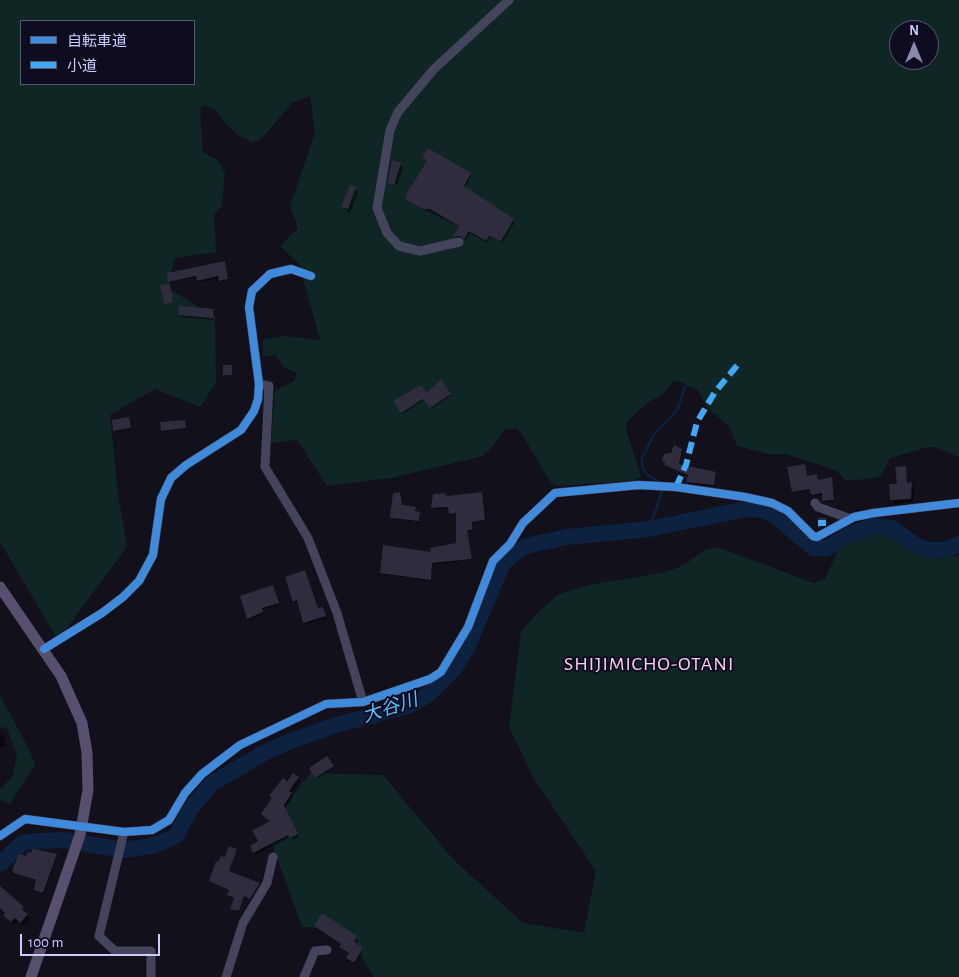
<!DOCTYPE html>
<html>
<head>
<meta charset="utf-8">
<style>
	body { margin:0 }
	#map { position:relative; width:959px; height:977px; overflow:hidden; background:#12101b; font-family:"Alegreya Sans","Noto Sans JP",sans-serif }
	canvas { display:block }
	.legend { position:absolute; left:20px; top:20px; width:175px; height:65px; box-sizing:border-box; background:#0e0c1f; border:1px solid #5a5879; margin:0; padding:6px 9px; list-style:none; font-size:15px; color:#cdcaff }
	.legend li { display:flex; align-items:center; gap:10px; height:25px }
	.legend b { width:25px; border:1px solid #5a5879 }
	.north { position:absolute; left:889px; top:20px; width:50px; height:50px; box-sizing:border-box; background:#0e0c1f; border:1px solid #5a5879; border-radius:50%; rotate:0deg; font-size:14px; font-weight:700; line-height:20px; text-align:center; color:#cdcaff }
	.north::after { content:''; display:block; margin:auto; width:18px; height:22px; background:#8c89af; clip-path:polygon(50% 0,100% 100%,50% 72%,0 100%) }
	.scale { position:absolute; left:20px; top:934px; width:140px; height:22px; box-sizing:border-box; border:2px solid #cdcaff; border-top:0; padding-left:6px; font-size:15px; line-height:18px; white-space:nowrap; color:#cdcaff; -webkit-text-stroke:4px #0e0c1f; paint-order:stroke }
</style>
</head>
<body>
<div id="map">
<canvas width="959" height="977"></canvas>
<ul class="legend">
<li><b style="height:6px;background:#408adc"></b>自転車道</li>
<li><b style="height:6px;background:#3fa9f5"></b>小道</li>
</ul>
<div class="north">N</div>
<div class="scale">100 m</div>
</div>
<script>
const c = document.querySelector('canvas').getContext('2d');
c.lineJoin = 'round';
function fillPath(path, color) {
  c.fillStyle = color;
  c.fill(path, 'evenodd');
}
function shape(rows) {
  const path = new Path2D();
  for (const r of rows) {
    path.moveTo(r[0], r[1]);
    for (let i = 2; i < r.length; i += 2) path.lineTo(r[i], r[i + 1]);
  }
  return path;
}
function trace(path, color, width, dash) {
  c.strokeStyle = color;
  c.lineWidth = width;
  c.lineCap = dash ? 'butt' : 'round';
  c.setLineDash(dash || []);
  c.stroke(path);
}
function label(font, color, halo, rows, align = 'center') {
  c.font = font + ' "Alegreya Sans","Noto Sans JP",sans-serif';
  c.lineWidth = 4;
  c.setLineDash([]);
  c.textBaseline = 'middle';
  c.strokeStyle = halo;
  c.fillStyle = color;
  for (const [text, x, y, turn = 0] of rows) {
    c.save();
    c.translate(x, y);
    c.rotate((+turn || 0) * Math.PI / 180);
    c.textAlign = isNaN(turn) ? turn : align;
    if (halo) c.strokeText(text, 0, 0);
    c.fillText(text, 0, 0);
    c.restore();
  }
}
fillPath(shape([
	[0,0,959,0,959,457,934,447,928,447,890,458,882,475,876,478,846,481,837,471,827,467,785,454,769,454,737,446,729,426,708,409,698,390,678,381,673,382,664,393,646,404,627,422,626,430,641,476,634,481,557,486,551,483,521,433,515,428,504,430,489,451,483,456,391,478,327,486,297,440,271,443,275,391,294,381,297,373,283,367,275,355,263,357,263,340,284,336,320,340,299,264,280,246,298,228,290,206,315,133,310,96,293,102,262,138,253,143,238,135,224,122,217,111,205,105,200,108,203,152,217,160,225,173,222,206,214,215,216,252,175,258,168,288,215,317,216,383,200,407,155,389,110,415,118,494,127,547,58,640,0,542],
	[21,21,194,21,194,84,21,84],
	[899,30,929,30,929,60,899,60],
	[873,530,881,530,897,537,914,552,929,557,940,559,959,555,959,977,374,977,345,929,302,927,267,830,310,773,383,775,452,858,523,923,584,933,596,871,533,777,509,727,521,632,537,613,559,594,588,585,666,572,684,565,704,550,717,547,814,583,825,579,840,546,861,534],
	[0,695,31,753,35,765,10,804,0,800,0,789,13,776,17,755,6,727,0,728]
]), '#0f2625');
fillPath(shape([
	[424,158,470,174,471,177,465,188,513,220,515,222,503,242,490,237,487,243,470,233,466,240,462,238,455,239,460,227,409,202,407,200,428,162],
	[401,164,403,168,397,185,390,182,390,184,389,183],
	[350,186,358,192,350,213,342,207],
	[225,263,228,280,221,282,220,278,199,282,198,278,169,281],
	[180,308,213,310,213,320,180,317],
	[441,381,451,396,431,409,425,399,403,414,395,402,426,394],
	[129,419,131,430,115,432,114,430],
	[185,421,186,429,162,431,161,424],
	[681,450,680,465,716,474,714,486,689,483,689,476,666,466,663,461],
	[905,468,908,484,912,484,914,488,913,502,894,504,890,486,898,485],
	[817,475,818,481,832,480,834,502,824,502,823,495,814,496,811,490,794,493,807,477],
	[433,495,446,497,482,495,486,521,472,523,472,531,467,531,472,560,432,565,432,581,383,574,382,572,457,544,457,514,451,515,450,508,434,509],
	[402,506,415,508,416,513,420,515,419,522,392,519],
	[826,519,826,526,820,529,819,520],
	[305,572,318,610,324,610,326,618,306,624,298,602,295,603,294,601],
	[273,588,278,605,262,610,263,614,249,620],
	[0,735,4,736,6,746,0,747],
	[327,758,333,768,317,778,311,768],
	[298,778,300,781,290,793,293,797,285,809,299,837,292,840,290,837,256,855,252,846,260,842,271,822,263,814,273,799,271,796],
	[236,850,229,872,260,885,251,900,244,897,239,912,231,908,235,899,229,897,230,890,210,881,226,859],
	[34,851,57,857,44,894,35,890,37,881,16,874,14,870,32,855],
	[0,888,23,908,29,919,23,926,17,921,14,925,0,910],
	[323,915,356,937,358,940,355,944,363,951,355,964,349,961,348,958,350,954,342,949,342,945,317,929,316,926]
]), '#0007');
trace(shape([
	[663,484,646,474,642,465,642,458,654,434,678,409,685,386],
	[649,529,663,489]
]), '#0c2240', 2.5);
trace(shape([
	[0,864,22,843,37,841,64,840,124,850,155,845,176,836,190,810,211,784,262,754,288,742,336,725,411,705,429,694,454,669,468,646,503,563,518,551,526,546,567,537,649,529,746,509,762,510,774,515,813,548,827,548,850,534,874,526,892,528,917,546,928,550,946,550,959,544]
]), '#0c2240', 16);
fillPath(shape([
	[428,148,471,173,464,186,514,219,501,241,489,236,486,241,469,231,464,239,460,236,453,237,459,226,430,209,423,209,406,200,406,195,427,161,422,158],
	[392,160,401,163,394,185,388,183],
	[350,185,356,187,348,209,341,207],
	[225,261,228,279,219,281,218,276,197,281,196,276,168,282,167,273],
	[170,284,173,302,164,304,160,285],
	[179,306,214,309,213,318,178,315],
	[223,365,232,365,232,375,223,375],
	[441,379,451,394,430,408,423,399,401,413,393,401,421,385,427,393],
	[129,417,131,428,113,431,112,420],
	[185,420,186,428,161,431,160,422],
	[674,445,682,449,679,464,716,472,714,485,686,482,688,475,664,465,665,462,662,461,664,454,671,453],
	[805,464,807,476,817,474,818,480,832,477,834,500,822,501,822,493,812,495,809,489,792,492,787,467],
	[906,466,907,483,912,482,911,499,890,500,889,484,897,484,895,467],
	[400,492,402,505,416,507,415,511,420,512,419,521,390,518,393,493],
	[482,492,485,520,472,522,472,530,467,530,472,559,432,563,431,580,380,573,383,545,431,552,430,548,456,543,456,513,449,514,448,507,431,508,433,494,444,493,447,496],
	[818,518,826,518,826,525,818,528],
	[305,570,318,608,323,607,326,616,303,623,297,600,293,602,285,577],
	[273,585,279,603,262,608,263,612,247,619,240,596],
	[327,756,334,766,315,778,309,768],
	[293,773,299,777,289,791,292,793,284,805,298,834,290,838,288,835,253,853,250,846,258,841,252,831,270,821,261,814,272,798,269,796,283,778,287,782],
	[229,846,237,849,229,871,260,883,250,899,244,896,239,911,230,909,234,898,227,895,229,890,209,881,216,861,218,862,221,856,225,857],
	[33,849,57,854,43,893,34,890,36,880,14,873,12,870,19,854,26,856,28,852,31,853],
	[0,886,24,907,22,909,28,914,20,923,15,918,11,922,3,915,5,913,0,908],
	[322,913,357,936,354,942,363,948,354,963,346,958,349,953,339,947,341,944,314,926]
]), '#2f2c3e');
trace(shape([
	[459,242,420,251,399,246,387,233,377,208,390,130,398,112,434,69,509,0],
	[259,384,269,386,265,467,308,538,337,613,363,702],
	[815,503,818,507,851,519],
	[44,649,102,613,123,597,139,581,153,555,161,499,171,478,186,465,241,430,254,411,258,399,259,384,249,307,252,291,270,274,291,269,311,276],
	[124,832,99,936,115,951,151,951,151,977],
	[0,836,25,819,124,832,152,830,169,820,185,793,202,774,240,745,326,704,363,702,430,679,441,672,468,627,493,561,510,544,523,523,555,493,639,485,676,487,745,497,772,503,788,511,813,536,817,537,854,517,874,513,959,503],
	[226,977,243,923,267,883,273,857],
	[304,977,315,951,327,950]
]), '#44455c', 9);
trace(shape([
	[0,587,61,676,82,723,87,753,88,790,80,835,31,977]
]), '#584e6d', 11);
trace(shape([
	[676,487,686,465,697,422,715,392,740,362],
	[818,523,826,523]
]), '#3fa9f5', 6, [12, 6]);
trace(shape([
	[44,649,102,613,123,597,139,581,153,555,161,499,171,478,186,465,241,430,254,411,258,399,259,384,249,307,252,291,270,274,291,269,311,276],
	[0,836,25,819,124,832,152,830,169,820,185,793,202,774,240,745,326,704,363,702,430,679,441,672,468,627,493,561,510,544,523,523,555,493,639,485,676,487,745,497,772,503,788,511,813,536,817,537,854,517,874,513,959,503]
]), '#408adc', 8);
label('italic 19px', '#58bbff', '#0e0c1f', [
	["大谷川",390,708,-18]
]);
c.letterSpacing = '1px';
label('20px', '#ffccef', '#0e0c1f', [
	["SHIJIMICHO-OTANI",649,664]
]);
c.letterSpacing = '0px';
</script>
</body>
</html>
